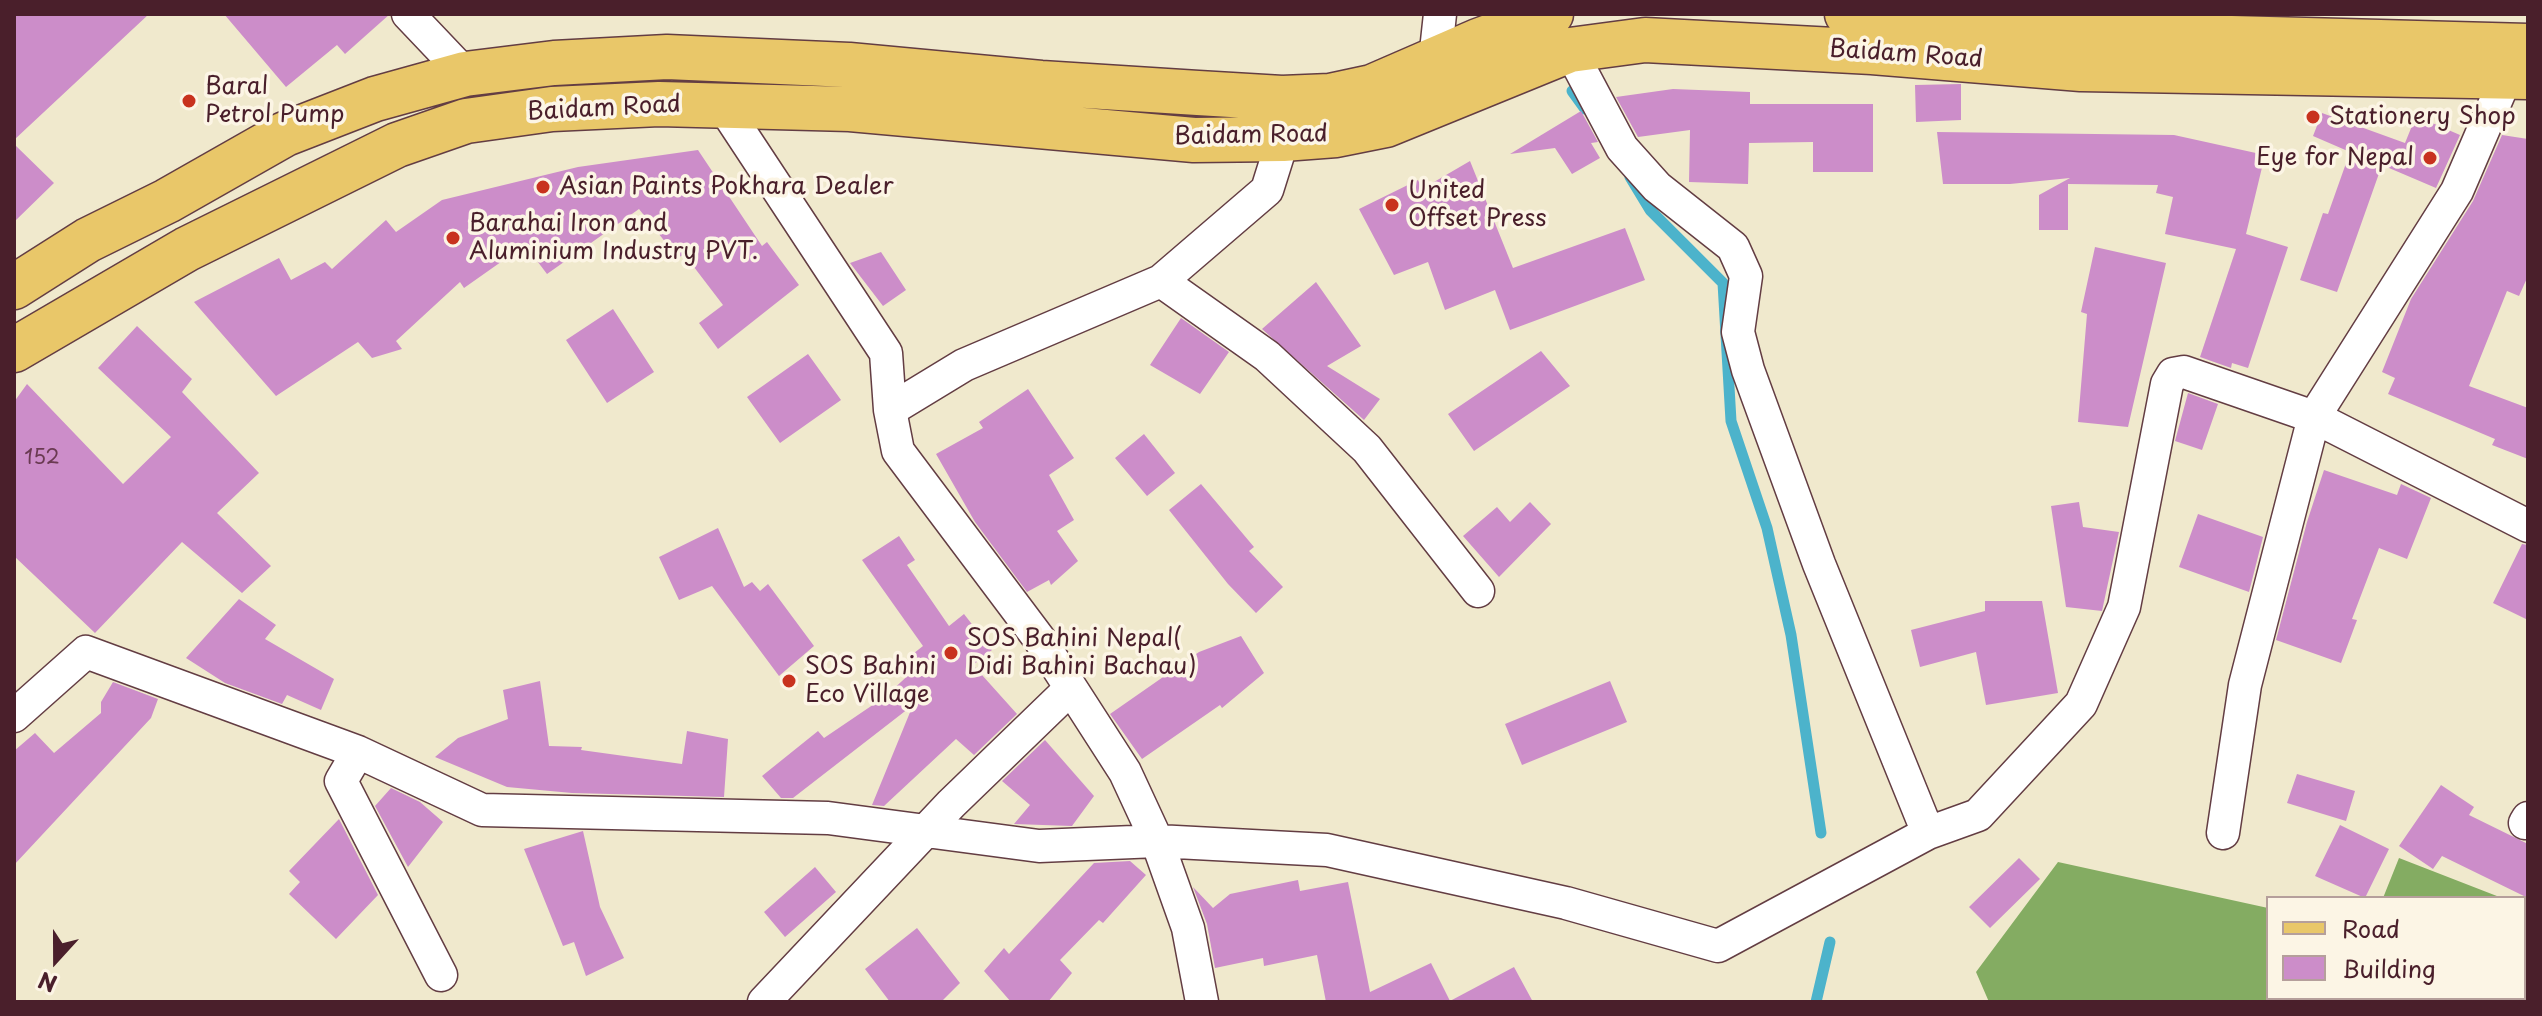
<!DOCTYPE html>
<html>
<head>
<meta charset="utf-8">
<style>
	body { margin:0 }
	#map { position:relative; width:2542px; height:1016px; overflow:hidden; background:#f0e9cd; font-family:"Playpen Sans",sans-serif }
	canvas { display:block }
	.frame { position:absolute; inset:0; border:16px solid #4a1f2b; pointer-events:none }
	.legend { position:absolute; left:2266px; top:896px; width:260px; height:104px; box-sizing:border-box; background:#fcf5e5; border:2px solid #b59f9b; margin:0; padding:10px 14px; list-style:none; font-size:24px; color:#4a1f2b }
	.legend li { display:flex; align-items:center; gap:16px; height:40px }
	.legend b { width:40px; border:2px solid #b59f9b }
	.north { position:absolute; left:16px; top:920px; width:80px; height:80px; -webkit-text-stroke:6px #fcf5e5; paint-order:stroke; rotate:201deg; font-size:22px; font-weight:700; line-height:32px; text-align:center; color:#4a1f2b }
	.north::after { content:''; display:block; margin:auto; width:28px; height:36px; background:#4a1f2b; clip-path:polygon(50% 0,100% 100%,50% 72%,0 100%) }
</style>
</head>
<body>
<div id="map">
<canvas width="2542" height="1016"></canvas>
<div class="frame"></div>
<ul class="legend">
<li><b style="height:10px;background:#e9c769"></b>Road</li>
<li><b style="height:22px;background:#cc8dc9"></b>Building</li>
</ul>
<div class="north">N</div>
</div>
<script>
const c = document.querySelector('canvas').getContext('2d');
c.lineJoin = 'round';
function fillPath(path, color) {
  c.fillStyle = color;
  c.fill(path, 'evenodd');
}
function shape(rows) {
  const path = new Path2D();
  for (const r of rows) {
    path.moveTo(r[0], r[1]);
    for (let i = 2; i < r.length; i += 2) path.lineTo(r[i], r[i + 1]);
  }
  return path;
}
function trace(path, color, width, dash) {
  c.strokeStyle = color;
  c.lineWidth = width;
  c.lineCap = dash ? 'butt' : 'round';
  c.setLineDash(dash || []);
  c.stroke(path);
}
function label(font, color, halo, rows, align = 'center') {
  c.font = font + ' "Playpen Sans",sans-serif';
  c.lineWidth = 7;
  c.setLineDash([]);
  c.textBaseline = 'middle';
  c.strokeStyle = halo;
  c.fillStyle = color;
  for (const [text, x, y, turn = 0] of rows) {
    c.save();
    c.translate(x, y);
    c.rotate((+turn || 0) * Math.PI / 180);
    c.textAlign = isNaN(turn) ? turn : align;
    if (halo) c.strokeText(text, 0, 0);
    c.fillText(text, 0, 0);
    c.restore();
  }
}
fillPath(shape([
	[2399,858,2502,898,2383,898],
	[2058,862,2268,908,2268,998,2524,998,2524,907,2528,908,2528,1002,1989,1002,1976,972]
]), '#84ac62');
trace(shape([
	[1572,91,1585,109],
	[1630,177,1650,210,1723,283,1731,421,1767,528,1791,635,1821,833],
	[1816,1002,1830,942]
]), '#4cb3cb', 11);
fillPath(shape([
	[14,14,149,14,14,140],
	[224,14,390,14,345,54,337,45,286,87],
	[1961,84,1961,120,1916,122,1915,85],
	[1673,89,1750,92,1750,104,1873,104,1873,172,1813,172,1813,142,1749,143,1748,184,1689,182,1690,130,1638,137,1616,97],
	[1581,111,1598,142,1591,143,1600,158,1572,174,1555,148,1510,154],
	[2322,113,2405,143,2416,116,2460,135,2436,188,2382,165,2337,292,2300,280,2323,213,2328,214,2350,152,2313,136],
	[1937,132,2174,135,2265,155,2246,234,2288,247,2248,368,2232,363,2231,368,2200,357,2236,249,2165,234,2173,197,2156,193,2158,185,2068,184,2068,230,2039,230,2039,195,2070,178,2010,184,1943,184],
	[2502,135,2528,139,2528,276,2519,296,2507,291,2469,386,2528,408,2528,459,2492,445,2495,439,2388,394,2395,378,2382,372,2411,299,2473,201],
	[14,144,54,183,14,222],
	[698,150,762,246,767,242,799,285,718,349,699,323,723,305,684,254,678,258,639,209,547,274,525,245,464,288,460,282,396,341,402,349,372,358,358,342,276,396,194,302,279,258,291,280,325,262,332,269,386,220,396,232,442,200,578,167],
	[1470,161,1513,268,1625,228,1645,280,1510,330,1495,290,1445,310,1428,262,1394,275,1359,209,1418,180,1422,189],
	[2095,247,2166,263,2128,427,2078,422,2087,314,2081,312],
	[881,252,906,290,883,306,850,263],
	[1316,282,1361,346,1327,366,1380,399,1364,420,1262,329],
	[613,309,654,372,607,403,566,340],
	[1181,318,1229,352,1200,394,1150,365],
	[137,326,192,379,182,392,259,473,217,513,271,566,242,593,182,542,95,633,14,556,14,402,27,384,123,484,171,437,98,368],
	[1541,351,1570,386,1474,451,1448,414],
	[808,354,841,400,780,443,747,397],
	[1028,389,1074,458,1049,475,1074,520,1057,531,1078,561,1051,585,1049,580,1027,592,975,522,936,454,983,428,979,422],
	[2188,393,2218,404,2202,450,2175,441],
	[1144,434,1175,473,1147,496,1115,458],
	[2324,470,2397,495,2401,484,2431,498,2407,559,2379,548,2352,619,2357,620,2341,663,2276,640,2307,522],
	[1201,484,1254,547,1249,551,1283,587,1256,613,1228,584,1169,510],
	[1530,502,1551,524,1499,577,1463,536,1497,507,1510,522],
	[2079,502,2083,527,2119,532,2102,611,2066,607,2051,506],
	[2198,514,2263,537,2249,592,2179,567],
	[718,528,744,587,752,582,760,591,768,584,814,646,779,676,712,586,679,600,659,557],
	[899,536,915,560,907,565,949,626,964,614,992,650,973,665,1017,714,974,755,956,739,884,806,872,805,913,705,793,798,781,798,762,776,818,731,824,738,886,696,917,667,909,657,923,646,862,560],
	[2522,544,2528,545,2528,620,2493,603],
	[239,599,276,625,265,639,334,679,321,710,287,695,282,704,225,683,186,658],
	[1985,601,2042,601,2058,693,1986,705,1976,652,1920,667,1911,630,1985,611],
	[1241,636,1264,673,1222,708,1220,705,1142,759,1110,714,1199,652],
	[540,681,549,746,582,747,581,750,682,764,687,731,728,739,724,797,572,793,507,787,435,757,458,738,508,719,503,690],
	[1610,681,1627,722,1522,765,1505,724],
	[113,682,158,699,151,718,14,865,14,751,35,733,54,753,101,713,101,702],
	[1045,740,1094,796,1072,826,1014,824,1030,805,1002,781],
	[2297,774,2355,791,2346,821,2287,803],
	[2441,785,2474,807,2469,815,2528,844,2528,898,2442,856,2433,869,2399,846],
	[391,788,420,802,443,822,408,867,375,806],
	[339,819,378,895,336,939,289,894,300,882,289,871],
	[2340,825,2389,849,2365,898,2315,876],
	[583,831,600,907,624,958,586,976,574,942,563,946,524,849],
	[2019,858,2040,879,1990,928,1969,907],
	[1130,861,1146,875,1103,923,1099,920,1060,960,1072,973,1048,1002,1011,1002,984,971,1004,948,1009,954,1094,863],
	[815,867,836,892,785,937,764,912],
	[1298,880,1300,891,1348,882,1370,992,1431,963,1450,1001,1514,967,1533,1002,1326,1002,1317,955,1264,966,1263,958,1215,968,1207,924,1193,887,1213,908,1230,894],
	[917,928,960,983,941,1002,890,1002,865,969]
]), '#cc8dc9');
const street = shape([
	[408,14,465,74],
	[1570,50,1622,148,1657,187,1733,247,1746,276,1738,332,1748,370,1819,564,1928,833],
	[1435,60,1440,14],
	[717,105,729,115,886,353,890,410,964,365,1161,281,1267,190,1283,139],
	[1161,281,1267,356,1367,449,1478,591],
	[890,410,898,451,1040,640,1125,772,1157,841,1188,928,1202,1002],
	[14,716,86,652,358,752,482,810,828,818,1039,846,1157,841,1327,850,1566,903,1718,946,1928,833,1978,815,2081,704,2124,607,2167,384,2173,374,2184,372,2314,417,2457,191,2507,75],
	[358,752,341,781,441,975],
	[2525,823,2528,818],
	[2223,833,2245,685,2314,417,2528,526],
	[764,1002,951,804,1070,689]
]);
const primary = shape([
	[1847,14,2083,34,2528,46],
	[14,287,88,240,167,201,285,134,375,99,465,74,554,63,667,57,849,65,1041,83,1198,93,1282,98,1330,96,1372,87,1478,41,1551,14],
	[14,350,187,249,397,145,466,121,552,109,659,104,850,109,1194,140,1283,139,1336,135,1386,125,1570,50,1645,40,1872,52,2081,69,2528,77]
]);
trace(street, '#633d43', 35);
trace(primary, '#633d43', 47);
trace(street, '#fff', 32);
trace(primary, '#e9c769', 44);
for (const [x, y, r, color] of [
	[189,101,8,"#c8321e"],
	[2313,117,8,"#c8321e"],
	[2430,158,8,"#c8321e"],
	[543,187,8,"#c8321e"],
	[1392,205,8,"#c8321e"],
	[453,238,8,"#c8321e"],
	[951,653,8,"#c8321e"],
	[789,681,8,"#c8321e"]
]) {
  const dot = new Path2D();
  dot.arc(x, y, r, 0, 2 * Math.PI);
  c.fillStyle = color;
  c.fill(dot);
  trace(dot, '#fcf5e5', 3);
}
label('20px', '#6a3a52', null, [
	["152",42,458]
]);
label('24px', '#4a1f2b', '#fcf5e5', [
	["Baidam Road",1906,55,4],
	["Baidam Road",604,109,-3],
	["Baidam Road",1251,136,-1]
]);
label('24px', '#4a1f2b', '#fcf5e5', [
	["Baral",205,87],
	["Petrol Pump",205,115],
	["Stationery Shop",2329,117],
	["Eye for Nepal",2414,158,"right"],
	["Asian Paints Pokhara Dealer",559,187],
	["United",1408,191],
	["Offset Press",1408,219],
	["Barahai Iron and",469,224],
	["Aluminium Industry PVT.",469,252],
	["SOS Bahini Nepal(",967,639],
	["Didi Bahini Bachau)",967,667],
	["SOS Bahini",805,667],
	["Eco Village",805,695]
], 'left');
</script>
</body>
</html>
